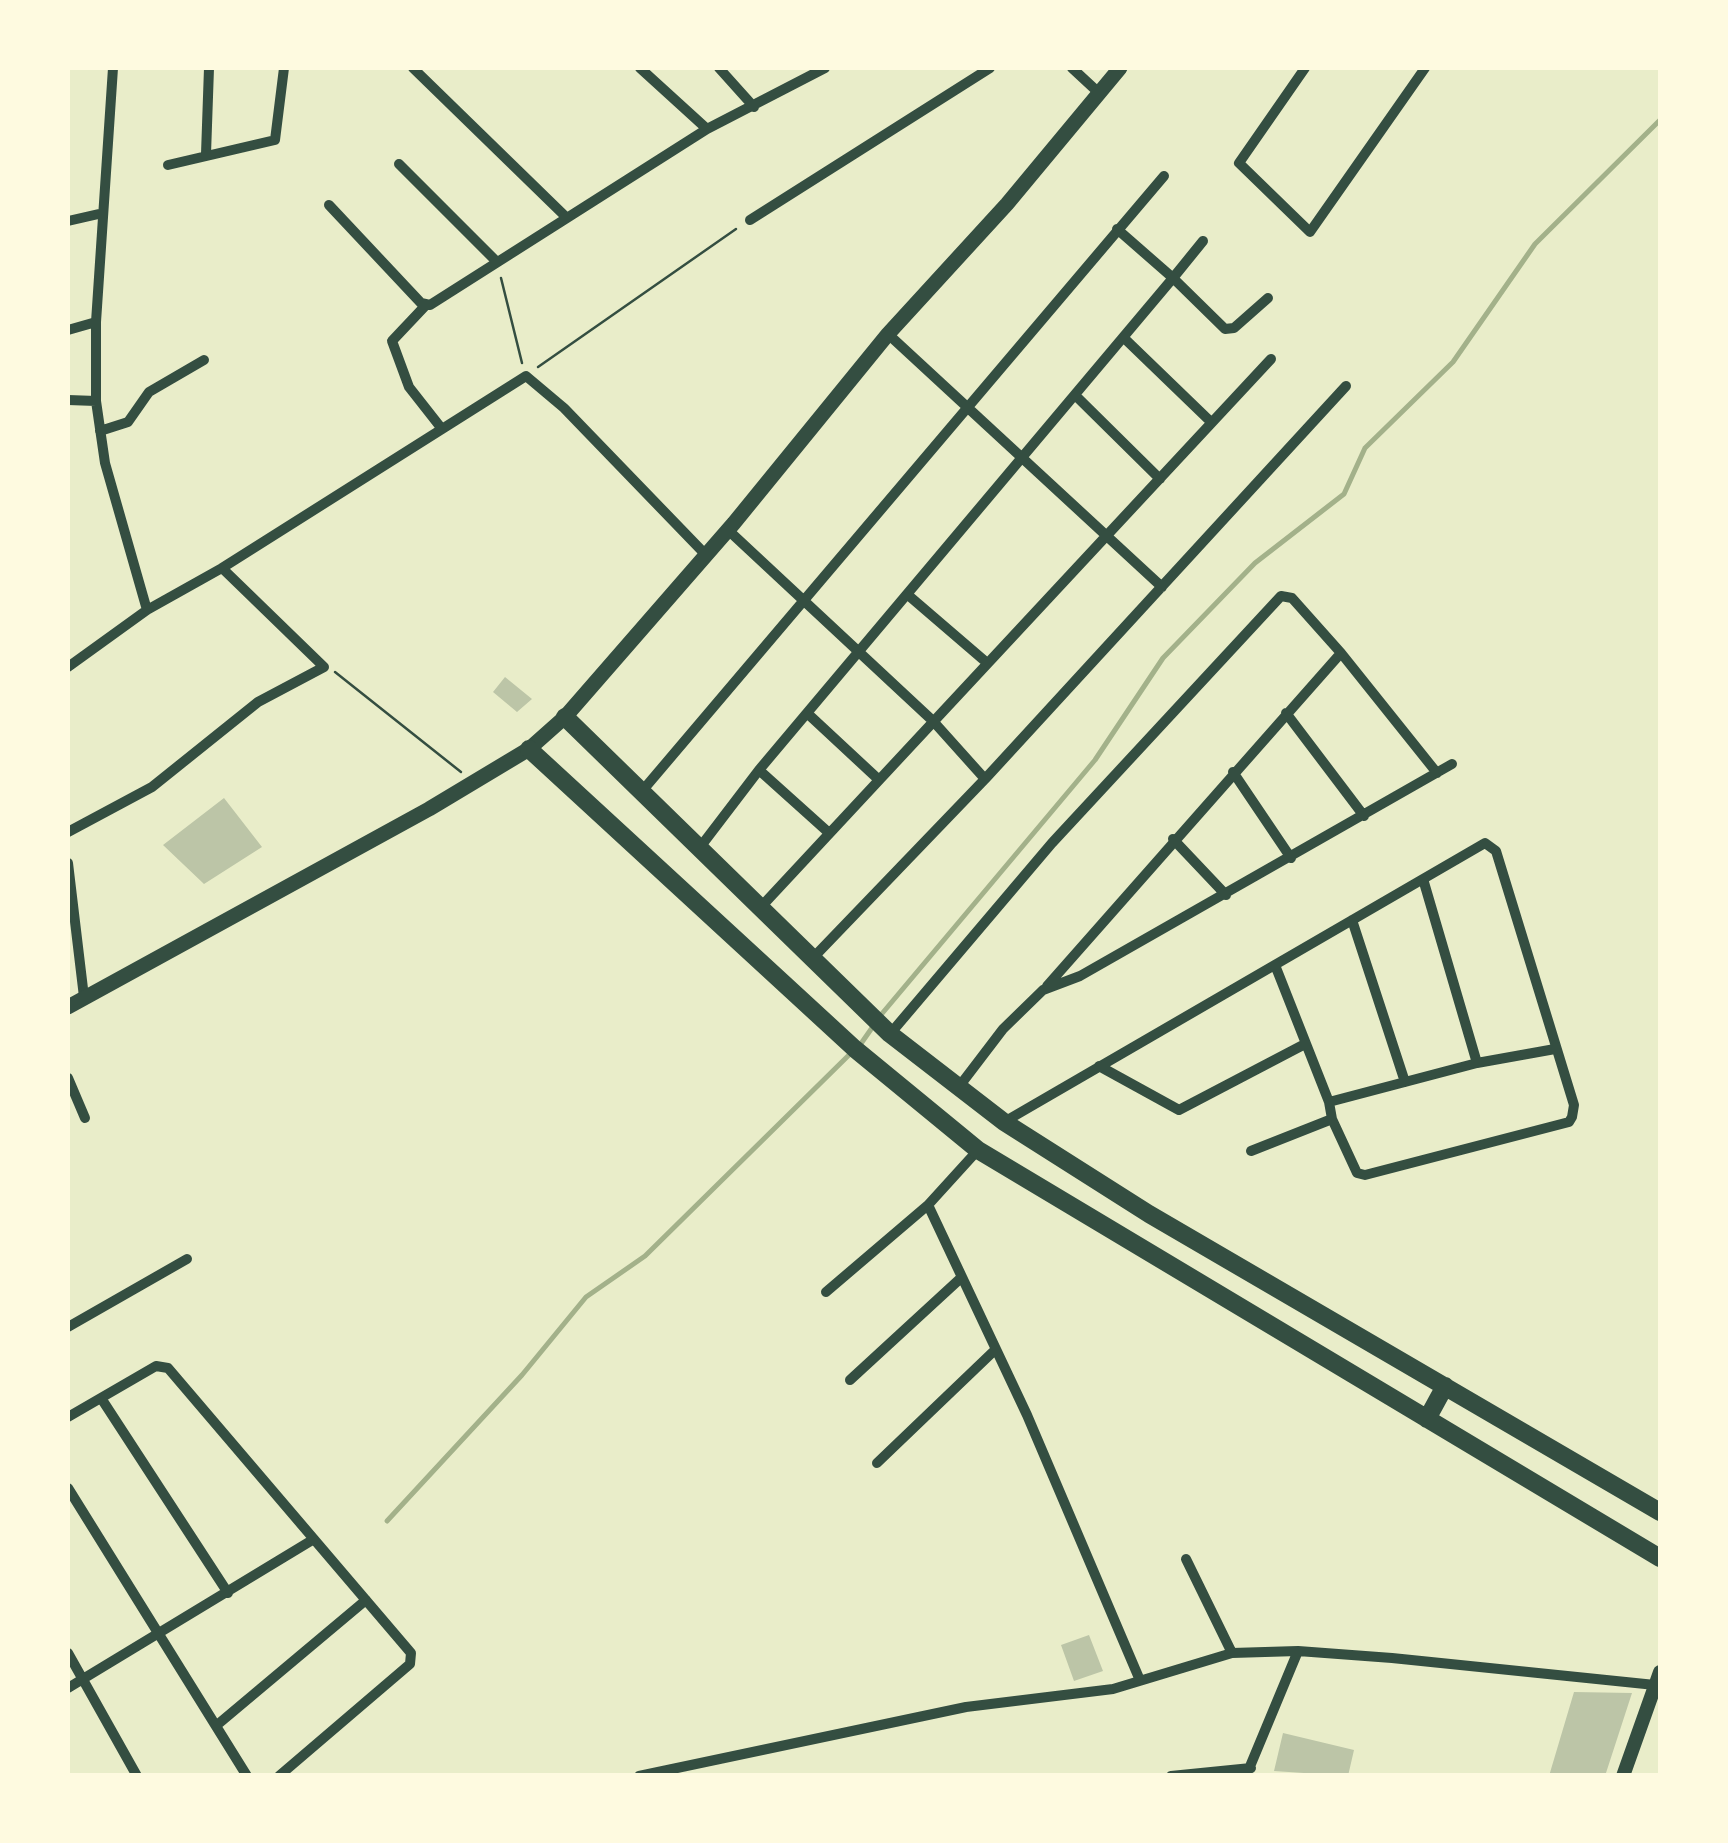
<!DOCTYPE html>
<html>
<head>
<meta charset="utf-8">
<style>
	body { margin:0 }
	#map { position:relative; width:1728px; height:1843px; overflow:hidden; background:#e9edc9; font-family:"Varela Round",sans-serif }
	canvas { display:block }
	.frame { position:absolute; inset:0; border:70px solid #fefae0; pointer-events:none }
</style>
</head>
<body>
<div id="map">
<canvas width="1728" height="1843"></canvas>
<div class="frame"></div>
</div>
<script>
const c = document.querySelector('canvas').getContext('2d');
c.lineJoin = 'round';
function shape(rows) {
  const path = new Path2D();
  for (const r of rows) {
    path.moveTo(r[0], r[1]);
    for (let i = 2; i < r.length; i += 2) path.lineTo(r[i], r[i + 1]);
  }
  return path;
}
function trace(path, color, width, dash) {
  c.strokeStyle = color;
  c.lineWidth = width;
  c.lineCap = dash ? 'butt' : 'round';
  c.setLineDash(dash || []);
  c.stroke(path);
}
function fillPath(path, color) {
  c.fillStyle = color;
  c.fill(path, 'evenodd');
}
trace(shape([
	[880,1016,1095,760,1163,658,1255,563,1344,494,1365,448,1453,362,1535,244,1660,120],
	[860,1045,874,1025],
	[387,1521,522,1375,586,1297,645,1256,852,1052]
]), '#a3b18a', 5);
fillPath(shape([
	[505,677,532,699,517,712,493,692],
	[224,798,262,847,204,884,163,845],
	[1089,1635,1103,1671,1074,1681,1061,1645],
	[1574,1692,1632,1693,1605,1776,1549,1776],
	[1283,1733,1354,1750,1348,1776,1274,1771]
]), '#bcc5a7');
trace(shape([
	[501,278,522,363],
	[538,367,736,229],
	[335,672,461,772]
]), '#344e41', 2.5);
trace(shape([
	[113,68,96,322,96,401,105,463,147,610],
	[413,68,566,217],
	[640,68,707,129],
	[719,68,754,107],
	[1072,68,1099,93],
	[1305,68,1239,163,1310,232,1425,68],
	[206,154,209,68],
	[399,164,497,262],
	[168,165,275,140,284,68],
	[329,205,421,303,430,305,707,129,825,68],
	[750,220,990,68],
	[68,221,103,213],
	[1117,229,1173,278,1203,241],
	[426,305,392,341,409,387,442,429],
	[68,330,96,322],
	[888,334,1162,587],
	[1124,338,1211,422],
	[1077,397,1160,479],
	[68,400,96,401],
	[100,431,128,422,149,392,204,360],
	[728,530,933,721,985,779,811,960],
	[222,568,526,376,564,408,705,554],
	[908,595,986,662],
	[68,667,147,610,222,568,324,667,258,702,152,787,68,832],
	[807,713,878,779],
	[1286,713,1364,816],
	[759,770,828,832],
	[1233,772,1291,858],
	[985,779,1346,386],
	[643,790,1164,176],
	[1173,839,1226,895],
	[701,846,759,770,1173,278,1225,329,1234,328,1268,298],
	[68,863,84,997],
	[1423,879,1477,1063],
	[760,908,1271,359],
	[1352,920,1405,1082],
	[1047,986,1341,653],
	[890,1034,1052,843,1281,596,1292,598,1341,653,1437,773],
	[1099,1066,1179,1110,1305,1044],
	[68,1078,85,1118],
	[958,1088,1003,1029,1043,990,1080,976,1452,764],
	[1329,1102,1477,1063,1555,1049],
	[1004,1122,1485,843,1496,851,1574,1105,1572,1117,1569,1122,1365,1175,1357,1173,1332,1119,1329,1102,1275,965],
	[1251,1151,1332,1119],
	[928,1205,1027,1415,1139,1678],
	[826,1292,928,1205,978,1150],
	[68,1327,187,1259],
	[850,1380,962,1277],
	[101,1398,228,1593],
	[68,1417,156,1366,168,1368,411,1653,410,1664,279,1776],
	[877,1463,996,1349],
	[68,1488,247,1776],
	[1186,1559,1232,1653],
	[68,1653,137,1776],
	[68,1688,314,1539],
	[217,1725,366,1600],
	[639,1776,966,1707,1113,1689,1232,1653,1298,1651,1392,1658,1655,1685],
	[1171,1776,1251,1768],
	[1246,1776,1298,1651]
]), '#344e41', 10);
trace(shape([
	[1623,1776,1660,1672]
]), '#344e41', 14);
trace(shape([
	[68,1007,429,809,529,749,565,717,734,523,888,334,1007,204,1120,68]
]), '#344e41', 15);
trace(shape([
	[565,717,890,1034,1004,1122,1149,1214,1660,1512],
	[529,749,855,1049,978,1150,1660,1558],
	[1427,1419,1445,1386]
]), '#344e41', 18);
</script>
</body>
</html>
